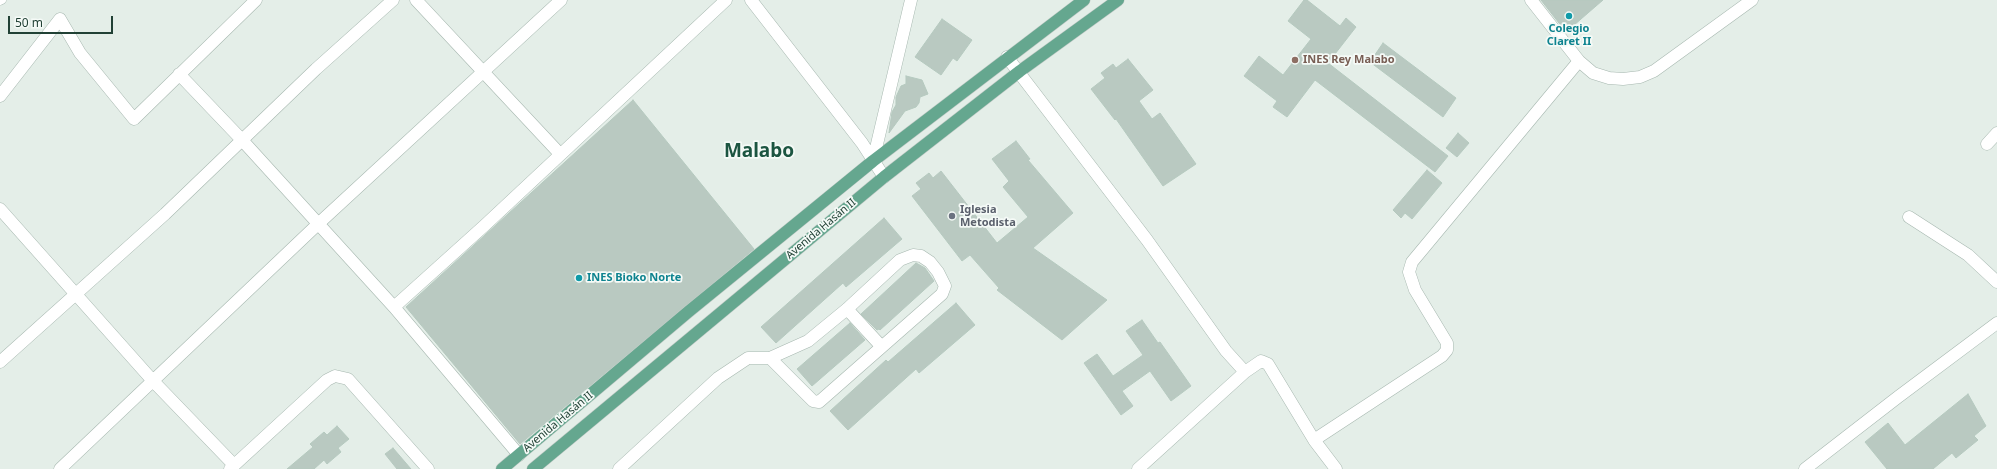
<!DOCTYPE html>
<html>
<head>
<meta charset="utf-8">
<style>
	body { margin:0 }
	#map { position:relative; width:1997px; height:469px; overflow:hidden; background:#e4eee8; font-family:"Noto Sans",sans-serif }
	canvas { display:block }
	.scale { position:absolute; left:8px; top:16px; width:105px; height:18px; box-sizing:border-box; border:2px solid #214135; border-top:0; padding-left:5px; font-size:12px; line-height:14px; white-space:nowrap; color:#214135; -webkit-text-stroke:3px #f5faf7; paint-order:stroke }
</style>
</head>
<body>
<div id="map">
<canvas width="1997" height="469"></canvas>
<div class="scale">50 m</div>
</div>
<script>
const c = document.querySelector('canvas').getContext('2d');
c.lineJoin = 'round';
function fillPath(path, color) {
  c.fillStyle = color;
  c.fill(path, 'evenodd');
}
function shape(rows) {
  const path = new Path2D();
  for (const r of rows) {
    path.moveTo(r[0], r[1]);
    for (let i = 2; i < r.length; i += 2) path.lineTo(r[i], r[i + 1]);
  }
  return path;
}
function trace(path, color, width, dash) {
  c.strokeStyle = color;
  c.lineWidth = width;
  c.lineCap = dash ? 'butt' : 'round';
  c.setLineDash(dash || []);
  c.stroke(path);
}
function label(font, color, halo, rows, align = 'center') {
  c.font = font + ' "Noto Sans",sans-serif';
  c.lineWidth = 3.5;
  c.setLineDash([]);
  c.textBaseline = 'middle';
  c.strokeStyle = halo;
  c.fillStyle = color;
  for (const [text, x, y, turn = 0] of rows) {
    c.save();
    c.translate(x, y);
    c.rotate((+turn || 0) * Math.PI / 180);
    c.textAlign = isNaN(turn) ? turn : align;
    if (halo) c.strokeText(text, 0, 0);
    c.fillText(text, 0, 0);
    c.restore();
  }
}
const building = shape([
	[1304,0,1307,0,1340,26,1346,18,1356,27,1328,63,1448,156,1435,172,1315,80,1287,117,1273,107,1277,101,1244,76,1259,56,1283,75,1311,39,1288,21,1304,0],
	[1541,0,1603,0,1566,32,1541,0],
	[942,19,972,40,957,61,953,58,941,75,915,57,942,19],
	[1383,43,1456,98,1443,117,1370,62,1383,43],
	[1128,59,1153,90,1139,101,1152,119,1160,113,1196,164,1163,186,1116,119,1115,120,1091,89,1105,78,1101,73,1113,64,1116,68,1128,59],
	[906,76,922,80,928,94,920,97,919,103,916,107,905,111,889,133,892,112,896,105,896,97,901,86,906,84,906,76],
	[633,100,754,249,520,444,406,307,633,100],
	[1458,133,1469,143,1457,157,1446,148,1458,133],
	[1016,141,1030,159,1028,160,1073,213,1033,248,1107,300,1062,340,997,290,999,288,970,255,962,261,912,196,921,189,916,183,929,173,933,178,941,171,997,243,1028,217,1003,187,1009,181,992,159,1016,141],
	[1427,170,1442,183,1412,219,1405,213,1401,218,1393,210,1427,170],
	[884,218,902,239,846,287,843,283,776,343,761,327,884,218],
	[916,263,925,268,934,281,880,330,879,329,877,330,861,314,916,263],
	[956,303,975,325,919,373,916,369,848,430,830,411,886,360,888,362,956,303],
	[1142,320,1158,343,1160,342,1191,386,1171,401,1150,371,1122,391,1133,406,1121,415,1084,363,1097,354,1113,376,1143,355,1126,331,1142,320],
	[850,323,865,340,812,386,797,369,850,323],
	[1968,394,1986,426,1974,436,1978,440,1956,458,1952,453,1933,469,1887,469,1865,442,1888,423,1905,445,1968,394],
	[337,426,349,439,338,448,341,452,327,464,324,460,314,469,287,469,313,447,310,444,324,432,327,435,337,426],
	[393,448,411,469,397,469,385,454,393,448]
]);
fillPath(building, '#b9c9c1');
trace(building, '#b5c9bf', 1);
const service = shape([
	[0,1,2,0]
]);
const minor = shape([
	[416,0,560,154],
	[751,0,862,143,884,177],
	[1531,0,1579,61,1593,73,1609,78,1623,79,1640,77,1654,71,1752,0],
	[1007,57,1147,240,1226,351,1245,372],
	[179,74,242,140,394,307,519,455],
	[0,96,60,19,80,53,134,119,256,0],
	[1987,144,1997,133],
	[873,161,911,0],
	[0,209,153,381,234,465],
	[1909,217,1968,255,1997,282],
	[394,307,484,226,726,0],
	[847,309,881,346],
	[0,362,165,214,316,69,393,0],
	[1314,440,1442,356,1447,350,1447,343,1415,290,1409,272,1412,262,1579,61],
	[60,469,318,224,561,0],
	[230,469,327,380,335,376,348,379,428,469],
	[619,469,718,378,748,358,770,358,808,341,847,309,900,260,913,255,921,256,930,262,938,272,945,286,942,294,819,402,813,401,770,358],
	[1138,469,1245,372,1261,361,1268,364,1314,440,1336,469],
	[1805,469,1898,397,1997,323]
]);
const primary = shape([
	[502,469,688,312,873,161,1084,0],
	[533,469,884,177,1020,71,1118,0]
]);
trace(service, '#a6b7af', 9);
trace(minor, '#a6b7af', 13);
trace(primary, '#c1cac6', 13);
trace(service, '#fff', 8);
trace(minor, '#fff', 12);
trace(primary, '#65a78f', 12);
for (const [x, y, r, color] of [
	[1569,16,4,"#0f9aa8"],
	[1295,60,4,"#8d6e63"],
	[952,216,4,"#6b7280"],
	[579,278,4,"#0f9aa8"]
]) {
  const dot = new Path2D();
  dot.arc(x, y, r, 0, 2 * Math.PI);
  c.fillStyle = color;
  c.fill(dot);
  trace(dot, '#f5faf7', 1.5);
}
label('bold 11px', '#0d838f', '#f5faf7', [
	["Colegio",1569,29],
	["Claret II",1569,42],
	["INES Bioko Norte",587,278,"left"]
]);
label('bold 11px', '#785e54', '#f5faf7', [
	["INES Rey Malabo",1303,60]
], 'left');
label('bold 11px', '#5b616d', '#f5faf7', [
	["Iglesia",960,210],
	["Metodista",960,223]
], 'left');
label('11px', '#214135', '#f5faf7', [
	["Avenida Hasán II",821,229,-40],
	["Avenida Hasán II",558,422,-40]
]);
label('bold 19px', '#1c5541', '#f5faf7', [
	["Malabo",759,152]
]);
</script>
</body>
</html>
